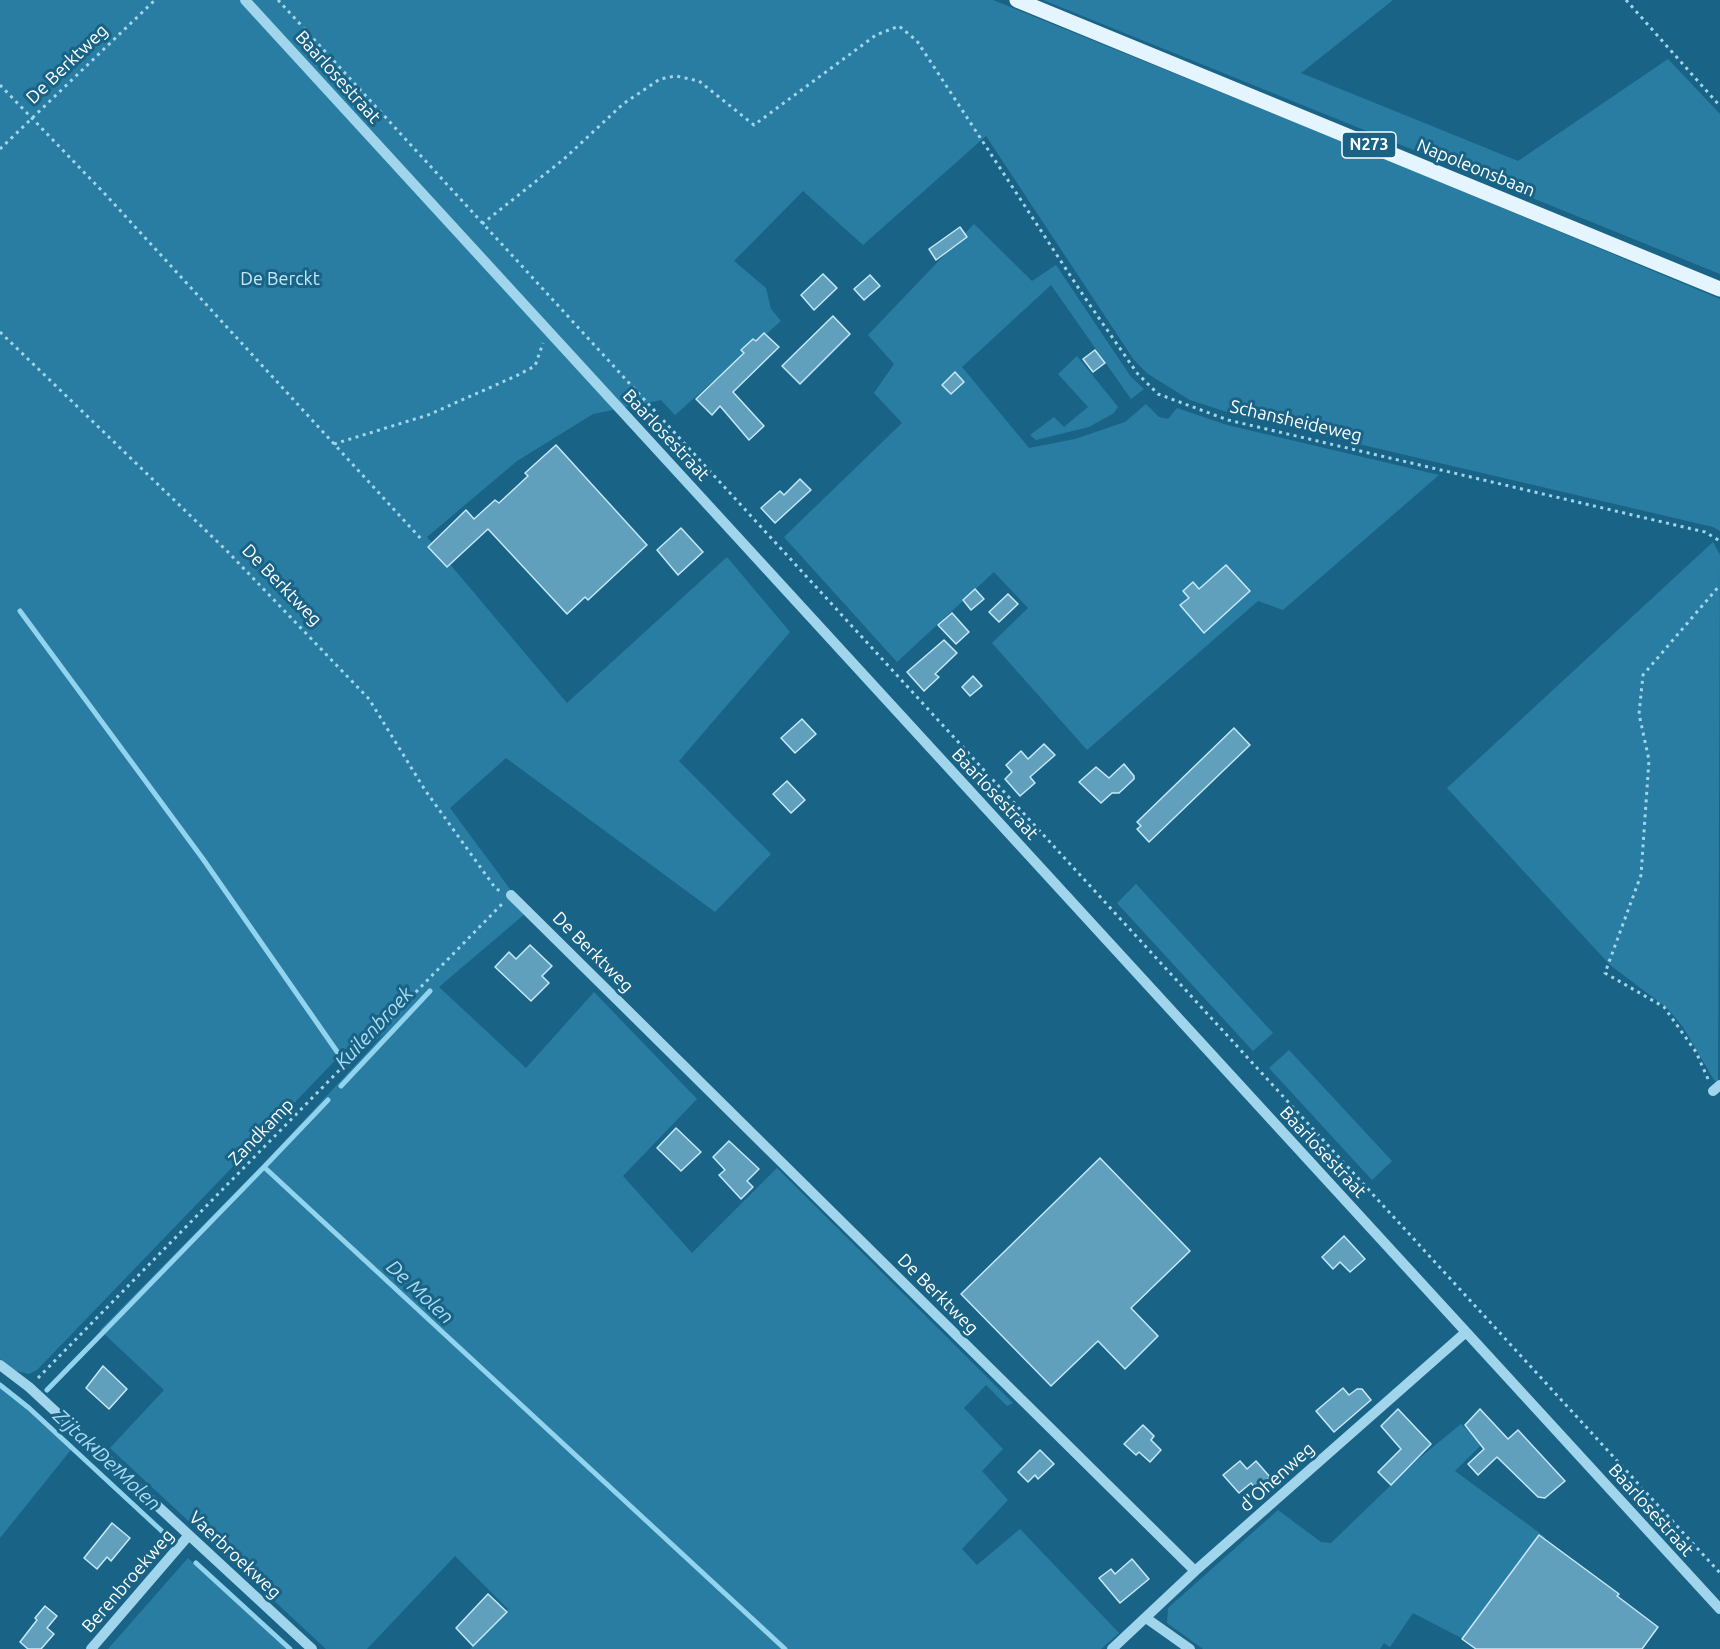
<!DOCTYPE html>
<html>
<head>
<meta charset="utf-8">
<style>
	body { margin:0 }
	canvas { display:block; background:#196386 }
</style>
</head>
<body>
<canvas width="1720" height="1649"></canvas>
<script>
const c = document.querySelector('canvas').getContext('2d');
c.lineJoin = 'round';
function fillPath(path, color) {
  c.fillStyle = color;
  c.fill(path, 'evenodd');
}
function shape(rows) {
  const path = new Path2D();
  for (const r of rows) {
    path.moveTo(r[0], r[1]);
    for (let i = 2; i < r.length; i += 2) path.lineTo(r[i], r[i + 1]);
  }
  return path;
}
function trace(path, color, width, dash) {
  c.strokeStyle = color;
  c.lineWidth = width;
  c.lineCap = dash ? 'butt' : 'round';
  c.setLineDash(dash || []);
  c.stroke(path);
}
function label(font, color, halo, rows, align = 'center') {
  c.font = font + ' Ubuntu,sans-serif';
  c.lineWidth = 6;
  c.setLineDash([]);
  c.textBaseline = 'middle';
  c.strokeStyle = halo;
  c.fillStyle = color;
  for (const [text, x, y, turn = 0] of rows) {
    c.save();
    c.translate(x, y);
    c.rotate((+turn || 0) * Math.PI / 180);
    c.textAlign = isNaN(turn) ? turn : align;
    if (halo) c.strokeText(text, 0, 0);
    c.fillText(text, 0, 0);
    c.restore();
  }
}
fillPath(shape([
	[0,0,993,0,1400,165,1720,299,1720,531,1713,527,1239,416,1190,400,1148,374,1134,360,986,136,863,245,803,191,734,261,766,288,771,309,781,321,675,415,661,400,593,414,517,461,427,537,567,703,727,557,790,632,679,761,771,854,715,912,506,758,450,808,527,912,439,987,526,1068,594,992,697,1099,623,1176,692,1253,777,1168,1013,1403,1007,1406,986,1385,964,1408,1003,1449,982,1471,1008,1500,962,1549,977,1565,1020,1529,1119,1633,1101,1649,470,1649,508,1609,455,1556,367,1649,326,1649,110,1448,164,1390,100,1330,267,1160,386,1032,357,1056,349,1046,37,1370,29,1374,13,1370,0,1359],
	[1043,0,1393,0,1301,73,1518,161,1668,59,1720,114,1720,274],
	[974,224,1032,281,1056,265,1131,377,1144,389,1131,399,1051,285,962,367,1029,448,1075,439,1125,422,1146,404,1159,417,1168,419,1177,408,1227,425,1439,475,1283,610,1258,601,1087,750,992,643,1028,608,994,572,897,662,784,537,902,423,874,393,894,364,868,335],
	[1077,356,1118,407,1114,413,1089,427,1036,440,1030,435,1054,417,1064,427,1088,407,1058,374],
	[1713,542,1720,555,1718,1082,1714,1080,1683,1027,1667,1008,1610,965,1447,788],
	[1136,884,1273,1033,1253,1051,1117,903],
	[1289,1050,1392,1161,1372,1180,1269,1068],
	[0,1383,74,1446,0,1538],
	[1461,1424,1482,1444,1455,1471,1545,1537,1467,1641,1413,1613,1390,1647,1384,1643,1380,1649,1203,1649,1167,1623,1168,1608,1278,1510,1321,1542,1331,1543,1417,1460],
	[188,1558,286,1649,108,1649]
]), '#297da3');
trace(shape([
	[20,611,203,859,338,1053],
	[341,1086,430,991],
	[264,1167,328,1100],
	[0,1385,29,1408,165,1534],
	[47,1390,264,1167,785,1649],
	[196,1563,290,1649]
]), '#92d4ee', 5);
const building = shape([
	[960,227,967,237,936,260,929,249,960,227],
	[823,274,837,288,814,310,801,295,823,274],
	[870,275,880,286,864,300,854,289,870,275],
	[833,316,850,334,800,384,782,366,833,316],
	[764,333,779,347,733,392,764,426,749,440,720,406,712,415,696,399,744,353,741,350,753,339,756,341,764,333],
	[1095,350,1105,363,1093,372,1083,359,1095,350],
	[955,372,964,382,951,394,942,385,955,372],
	[556,445,647,545,588,600,585,597,567,614,488,529,447,567,428,547,466,510,474,519,495,500,499,503,528,476,525,473,556,445],
	[800,479,811,490,775,523,761,508,780,491,784,495,800,479],
	[681,528,703,552,678,575,657,550,681,528],
	[1226,565,1250,591,1204,633,1180,605,1189,598,1183,591,1193,582,1199,589,1226,565],
	[975,589,984,599,971,610,963,600,975,589],
	[1008,594,1018,604,999,622,989,612,1008,594],
	[952,613,969,632,956,644,938,625,952,613],
	[944,640,957,653,935,674,939,677,924,691,907,672,944,640],
	[973,676,982,686,970,696,962,687,973,676],
	[802,719,816,734,795,753,781,738,802,719],
	[1234,728,1250,745,1149,842,1137,829,1141,826,1137,822,1234,728],
	[1044,744,1055,755,1030,777,1035,783,1020,796,1005,779,1012,772,1006,765,1021,751,1028,759,1044,744],
	[1124,764,1134,776,1134,779,1119,793,1112,793,1101,803,1079,782,1096,767,1109,778,1124,764],
	[787,781,805,800,791,813,773,794,787,781],
	[530,945,552,966,542,976,549,983,531,1001,495,967,509,952,516,959,530,945],
	[676,1128,701,1152,681,1171,657,1148,676,1128],
	[729,1141,759,1169,747,1181,753,1187,741,1199,719,1175,725,1170,713,1157,729,1141],
	[1100,1158,1190,1251,1131,1308,1158,1336,1125,1369,1098,1341,1051,1386,961,1294,1100,1158],
	[1344,1236,1365,1259,1350,1272,1340,1262,1333,1269,1322,1257,1344,1236],
	[103,1366,127,1389,109,1409,86,1388,103,1366],
	[1343,1388,1349,1395,1357,1389,1362,1389,1371,1400,1334,1432,1316,1411,1343,1388],
	[1398,1409,1431,1444,1391,1485,1378,1472,1401,1449,1381,1426,1398,1409],
	[1480,1409,1508,1439,1518,1430,1565,1481,1545,1498,1538,1497,1497,1457,1478,1475,1468,1464,1484,1449,1465,1425,1480,1409],
	[1143,1425,1154,1436,1151,1440,1161,1450,1150,1462,1139,1452,1136,1455,1124,1444,1143,1425],
	[1040,1450,1054,1464,1038,1479,1035,1475,1028,1482,1018,1472,1040,1450],
	[1240,1461,1247,1469,1256,1461,1270,1477,1256,1489,1251,1483,1239,1493,1223,1475,1240,1461],
	[112,1523,130,1538,111,1561,107,1557,97,1569,84,1558,112,1523],
	[1539,1535,1619,1594,1617,1596,1658,1627,1642,1649,1476,1649,1462,1639,1539,1535],
	[1132,1559,1149,1579,1120,1603,1099,1578,1111,1569,1115,1574,1132,1559],
	[488,1594,507,1612,473,1646,456,1628,488,1594],
	[45,1606,57,1616,47,1628,54,1634,41,1649,28,1649,20,1642,37,1620,35,1618,45,1606]
]);
fillPath(building, '#60a0bc');
trace(building, '#c5e9f9', 1.5);
trace(shape([
	[278,0,1720,1573],
	[1626,0,1720,106],
	[0,85,105,194,422,540],
	[0,149,155,0],
	[482,224,564,159,623,104,660,79,676,76,699,81,754,125,876,35,899,26,917,41,1083,295,1137,373,1158,394,1228,420,1705,532,1720,541],
	[0,332,227,551,369,699,425,790,496,889,501,891],
	[334,444,428,415,516,376,535,366,543,343],
	[1708,1079,1696,1052,1664,1007,1605,973,1641,875,1649,760,1639,714,1643,675,1720,585],
	[38,1378,502,904]
]), '#a0d5ec', 3, [3, 4.5]);
trace(shape([
	[245,0,1720,1609],
	[511,895,1195,1571],
	[1713,1091,1720,1085],
	[0,1365,29,1387,312,1649],
	[1146,1618,1190,1649],
	[91,1649,189,1535],
	[1112,1649,1195,1571,1466,1332]
]), '#a0d5ec', 10);
trace(shape([
	[1017,0,1720,289]
]), '#e5f5ff', 15);
for (const [x, y, w] of [
	[1369,145,54]
]) {
  const box = new Path2D();
  box.roundRect(x - w / 2, y - 13, w, 26, 4.5);
  c.fillStyle = '#196386';
  c.fill(box);
  trace(box, '#fff', 1.5);
}
label('bold 16px', '#fff', null, [
	["N273",1369,145]
]);
label('18px', '#fff', '#196386', [
	["De Berktweg",67,64,-44],
	["Baarlosestraat",338,77,48],
	["Napoleonsbaan",1476,168,22],
	["Schansheideweg",1296,421,13],
	["Baarlosestraat",666,435,47],
	["De Berktweg",282,585,46],
	["Baarlosestraat",995,794,47],
	["De Berktweg",593,952,45],
	["Zandkamp",261,1132,-46],
	["Baarlosestraat",1323,1152,47],
	["De Berktweg",938,1294,45],
	["d'Ohenweg",1277,1477,-42],
	["Baarlosestraat",1651,1510,48],
	["Vaerbroekweg",235,1555,43],
	["Berenbroekweg",128,1581,-49]
]);
label('18px', '#c5e9f9', '#196386', [
	["De Berckt",280,279]
]);
label('italic 20px', '#abdef4', '#196386', [
	["Kuilenbroek",374,1028,-47],
	["De Molen",420,1292,43],
	["Zijtak De Molen",107,1460,43]
]);
</script>
</body>
</html>
